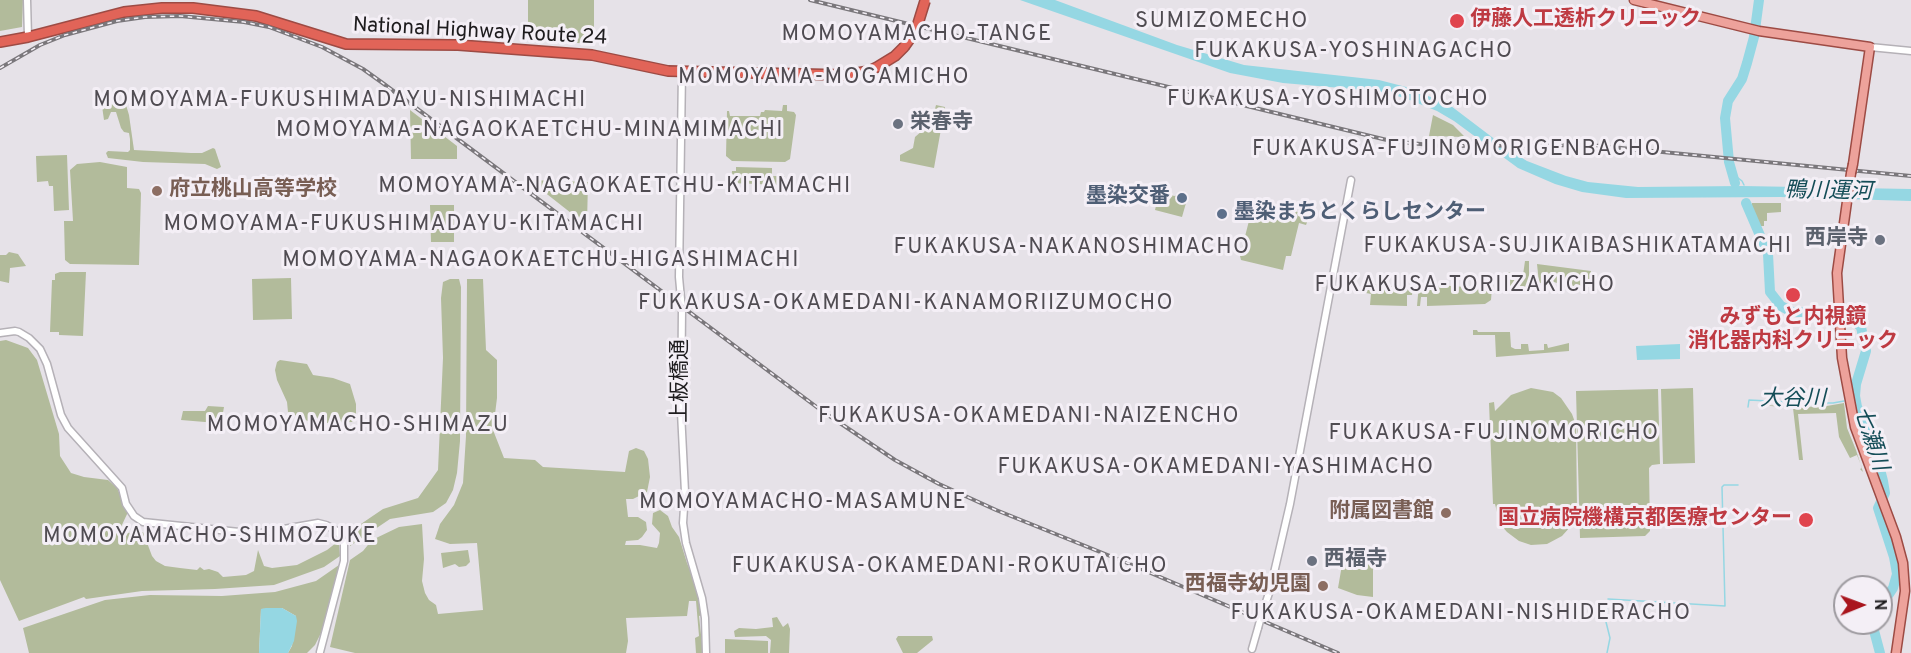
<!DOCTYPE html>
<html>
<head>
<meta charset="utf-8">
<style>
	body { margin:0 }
	#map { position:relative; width:1911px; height:653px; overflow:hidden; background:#e6e2e8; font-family:Overpass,sans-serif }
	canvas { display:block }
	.north { position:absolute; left:1833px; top:575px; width:60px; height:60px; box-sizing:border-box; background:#f4eff6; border:2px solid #9e9ba0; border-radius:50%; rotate:89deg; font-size:16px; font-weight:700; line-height:24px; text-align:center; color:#1e1c1e }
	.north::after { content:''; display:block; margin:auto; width:21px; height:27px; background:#a9151d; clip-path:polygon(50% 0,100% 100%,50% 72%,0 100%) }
</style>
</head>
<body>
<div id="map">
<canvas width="1911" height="653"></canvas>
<div class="north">N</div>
</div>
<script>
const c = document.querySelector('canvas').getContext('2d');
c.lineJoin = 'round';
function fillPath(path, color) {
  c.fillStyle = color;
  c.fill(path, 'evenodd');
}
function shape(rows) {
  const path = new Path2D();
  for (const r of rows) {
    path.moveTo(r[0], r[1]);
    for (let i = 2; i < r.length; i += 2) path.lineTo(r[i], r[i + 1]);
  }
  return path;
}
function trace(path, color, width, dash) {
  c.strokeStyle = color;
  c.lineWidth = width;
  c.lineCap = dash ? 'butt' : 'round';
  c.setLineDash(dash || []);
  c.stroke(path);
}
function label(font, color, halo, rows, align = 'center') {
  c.font = font + ' Overpass,"Noto Sans JP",sans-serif';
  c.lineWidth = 6;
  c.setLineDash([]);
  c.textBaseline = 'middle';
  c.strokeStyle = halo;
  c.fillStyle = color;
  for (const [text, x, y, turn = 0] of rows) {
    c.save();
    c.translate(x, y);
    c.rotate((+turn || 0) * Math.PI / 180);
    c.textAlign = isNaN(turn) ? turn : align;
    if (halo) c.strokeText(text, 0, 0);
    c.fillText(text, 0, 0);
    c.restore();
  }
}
fillPath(shape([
	[0,0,23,0,22,27,0,31],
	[528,0,594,0,594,44,528,40],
	[105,104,126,105,129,115,134,150,191,153,202,153,213,148,215,149,221,167,217,169,205,164,143,162,108,158,106,153,108,151,128,152,130,150,130,139,129,133,124,132,121,128,116,112,111,112,108,119,104,120,102,106],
	[783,105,787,105,787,111,794,112,796,115,790,159,785,162,732,161,726,156,727,111,729,111,730,116,760,116,761,112,764,112,765,110,782,111],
	[936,105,945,107,934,168,900,161,900,155,913,148,915,137,923,130,925,119,932,121],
	[410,110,457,146,457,159,411,159],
	[1433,115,1453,125,1465,137,1429,136],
	[67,155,69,210,54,211,53,186,49,186,48,181,37,182,36,156],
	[100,162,127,167,127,188,139,189,141,193,139,265,70,264,65,260,64,221,73,221,70,170,77,164],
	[736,167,772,168,772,176,785,176,785,182,782,185,731,183,732,171,736,171],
	[529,180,588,182,587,223,585,224],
	[1160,189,1174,196,1178,195,1179,201,1186,203,1182,217,1155,210],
	[1752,203,1781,203,1781,212,1767,213,1767,221,1764,221,1764,226,1759,226,1752,209],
	[430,205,454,205,454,242,431,242],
	[1275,206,1286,209,1287,211,1282,209,1281,217,1286,218,1287,212,1293,214,1293,210,1309,217,1306,225,1299,223,1291,256,1286,256,1283,270,1241,260,1240,256,1251,213,1270,217,1271,216,1279,217,1272,214],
	[9,252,18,254,26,266,10,268,9,283,0,281,0,255,6,255],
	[1525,261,1529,261,1529,282,1531,288,1523,292,1522,290,1512,290,1511,293,1508,293,1508,288,1505,287,1508,272,1523,275],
	[1537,264,1591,271,1590,281,1582,281,1581,287,1560,288,1560,284,1554,282,1539,283],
	[60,272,86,272,83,336,59,335,59,332,50,332,52,280,55,280,55,274],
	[291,278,292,319,253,320,252,279],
	[450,279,459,279,461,287,460,441,457,473,453,490,446,503,433,512,390,519,350,546,350,536,355,528,383,509,418,498,438,470,443,358,441,298,443,282],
	[467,279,483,279,486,350,497,360,497,398,493,430,504,458,535,460,543,467,625,472,629,451,636,448,644,451,648,459,650,477,647,492,633,499,626,499,628,517,638,517,646,522,647,530,642,537,638,540,626,541,625,545,640,545,657,548,659,543,660,533,652,524,653,513,660,510,668,516,672,527,679,537,687,563,698,590,702,615,699,616,703,653,696,653,695,638,699,636,696,601,689,601,687,616,626,618,628,641,626,653,355,653,330,647,350,560,363,551,372,540,399,527,422,524,424,559,422,581,425,593,429,600,436,605,438,614,483,610,477,543,450,544,435,539,440,524,454,505,463,483,466,436],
	[1367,283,1390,286,1413,286,1412,295,1407,295,1407,306,1370,305,1371,294,1366,293],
	[1419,284,1467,287,1485,291,1486,286,1492,287,1491,300,1485,304,1427,306,1427,297,1421,297,1420,306,1417,306],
	[1473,330,1477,330,1478,332,1510,332,1511,347,1515,349,1521,349,1521,344,1528,344,1529,351,1544,350,1544,344,1547,344,1548,348,1569,343,1569,351,1496,357,1495,335,1473,335],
	[6,340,28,348,37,360,59,434,60,456,71,473,84,477,108,480,117,488,128,512,121,527,127,533,143,532,152,556,156,561,165,566,180,568,197,570,200,567,204,570,209,569,218,572,223,577,246,575,254,571,258,550,264,566,272,568,297,565,327,550,336,543,339,543,340,556,324,567,274,585,215,589,142,591,86,599,84,597,19,621,0,580,0,341],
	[280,360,307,364,313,375,333,378,350,384,356,404,356,419,352,422,326,423,308,421,288,412,287,402,277,380,275,370,277,362],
	[1531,388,1553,392,1561,398,1572,414,1576,425,1577,509,1571,526,1562,536,1547,544,1531,545,1519,541,1507,532,1500,524,1495,504,1493,504,1489,403,1494,402,1495,411,1511,395],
	[1693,388,1695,463,1663,464,1661,389],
	[1658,389,1660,464,1652,465,1649,468,1650,531,1645,536,1580,538,1576,391],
	[1844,403,1847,428,1856,450,1863,472,1860,469,1862,468,1857,455,1850,458,1839,437,1836,413,1798,414,1803,460,1799,460,1793,408,1760,405,1821,407],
	[208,406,224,407,222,418,217,423,181,420,183,411,205,411],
	[468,550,470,562,466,566,459,567,455,564,443,568,441,553],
	[1343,559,1373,564,1373,597,1357,595,1338,588],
	[339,565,338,573,324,627,315,645,307,653,288,653,292,646,296,616,282,608,261,609,259,653,29,653,23,628,105,600,150,595,222,596,275,592,316,581],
	[777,617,783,627,788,623,790,629,789,653,770,653,771,640,766,636,735,637,734,631,739,628,756,629,773,627,772,618],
	[898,636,932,636,933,640,917,653,903,653,896,639],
	[725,639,768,641,768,653,725,653]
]), '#b2bb9b');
fillPath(shape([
	[1020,0,1055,0,1177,45,1244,65,1379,80,1410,88,1451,106,1509,150,1527,161,1566,176,1588,182,1638,187,1742,186,1911,189,1911,201,1780,197,1626,198,1582,192,1555,184,1518,168,1454,121,1437,111,1405,98,1376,91,1283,83,1230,73],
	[1680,344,1680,359,1637,360,1636,346],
	[266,608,282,608,296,616,297,621,294,641,288,653,259,653,261,609]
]), '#95d7e3');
trace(shape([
	[1733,174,1742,181,1744,185],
	[1748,407,1749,400,1808,403,1833,403,1844,401],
	[1608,599,1725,606,1722,487,1724,485,1738,485],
	[1607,653,1610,638,1606,622,1607,602]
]), '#95d7e3', 1.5);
trace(shape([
	[1735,183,1729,162,1725,118,1728,101,1742,79,1747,63,1754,37,1759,0],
	[1746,203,1768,254,1770,292,1781,306,1792,312,1845,312,1861,327,1866,351,1856,384,1855,396,1857,407,1872,438,1883,481,1885,493,1878,508,1894,557,1897,574,1893,588,1889,594,1881,598],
	[1872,623,1880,653]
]), '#95d7e3', 10);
const minor = shape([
	[27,0,28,37],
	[1870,47,1911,51],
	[682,71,679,277,682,310,681,412,685,492,683,523,686,543,702,598,705,618,706,653],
	[0,333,15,331,19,332,29,338,40,349,47,364,61,415,68,428,122,488,126,504,134,516,143,522,249,533,261,533,318,523,326,525,337,531,344,542,344,561,320,652],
	[1261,617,1270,590,1290,504,1351,180],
	[1252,649,1258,628]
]);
const major = shape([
	[1634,0,1759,31,1870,47,1853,164],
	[1851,173,1837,273,1842,358,1855,427,1896,537,1903,563,1905,591,1896,653]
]);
const highway = shape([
	[0,42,28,37,124,12,162,8,193,8,256,16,346,44,458,45,592,55,668,71,846,75,869,71,877,67,895,56,904,47]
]);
trace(minor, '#b5b1b7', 9);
trace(major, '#9d4b44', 11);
trace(highway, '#9d4b44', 12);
trace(minor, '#fff', 6);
trace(major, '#eda29b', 8);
trace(highway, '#e16458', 9);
const rail = shape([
	[810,0,1391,141,1440,146,1590,145,1911,176],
	[0,68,40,45,65,35,117,21,145,17,180,16,244,22,269,27,322,47,363,69,384,84,822,411,895,460,939,484,996,510,1125,562,1338,653]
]);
trace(rail, '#7a777b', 4);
trace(rail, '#f4eff6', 1.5, [4.5]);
const minorBridge = shape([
	[1258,628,1261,617]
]);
const majorBridge = shape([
	[1851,173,1853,164]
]);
const highwayBridge = shape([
	[904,47,916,30,925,1]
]);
trace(minorBridge, '#b5b1b7', 9, []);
trace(majorBridge, '#9d4b44', 11, []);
trace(highwayBridge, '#9d4b44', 12, []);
trace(minorBridge, '#fff', 6);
trace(majorBridge, '#eda29b', 8);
trace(highwayBridge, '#e16458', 9);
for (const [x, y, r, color] of [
	[1457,21,8,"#e0444e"],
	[898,124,6,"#6b7280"],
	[157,191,6,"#8d6e63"],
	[1182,198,6,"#5c6f8a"],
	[1222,214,6,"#5c6f8a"],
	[1880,240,6,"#6b7280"],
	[1793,295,8,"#e0444e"],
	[1446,513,6,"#8d6e63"],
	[1806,520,8,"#e0444e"],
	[1312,561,6,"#6b7280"],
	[1323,586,6,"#8d6e63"]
]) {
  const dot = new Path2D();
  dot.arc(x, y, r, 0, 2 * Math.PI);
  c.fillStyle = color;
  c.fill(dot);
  trace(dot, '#f4eff6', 2);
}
label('bold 21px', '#be3a42', '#f4eff6', [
	["伊藤人工透析クリニック",1470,21],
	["みずもと内視鏡",1793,319,"center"],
	["消化器内科クリニック",1793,343,"center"],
	["国立病院機構京都医療センター",1792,520,"right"]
], 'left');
label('21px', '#1e1c1e', '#f4eff6', [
	["National Highway Route 24",480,33,3],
	["上板橋通",682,381,-90]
]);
label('bold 21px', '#5b616d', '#f4eff6', [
	["栄春寺",910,124],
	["西岸寺",1868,240,"right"],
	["西福寺",1324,561]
], 'left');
label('bold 21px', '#785e54', '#f4eff6', [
	["府立桃山高等学校",169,191,"left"],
	["附属図書館",1434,513],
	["西福寺幼児園",1311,586]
], 'right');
label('bold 21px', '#4e5e75', '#f4eff6', [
	["墨染交番",1170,198],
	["墨染まちとくらしセンター",1234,214,"left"]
], 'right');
c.letterSpacing = '1.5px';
label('22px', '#504c52', '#f4eff6', [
	["SUMIZOMECHO",1222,23],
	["MOMOYAMACHO-TANGE",917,36],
	["FUKAKUSA-YOSHINAGACHO",1354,53],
	["MOMOYAMA-MOGAMICHO",824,79],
	["FUKAKUSA-YOSHIMOTOCHO",1328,101],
	["MOMOYAMA-FUKUSHIMADAYU-NISHIMACHI",340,102],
	["MOMOYAMA-NAGAOKAETCHU-MINAMIMACHI",530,132],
	["FUKAKUSA-FUJINOMORIGENBACHO",1457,151],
	["MOMOYAMA-NAGAOKAETCHU-KITAMACHI",615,188],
	["MOMOYAMA-FUKUSHIMADAYU-KITAMACHI",404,226],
	["FUKAKUSA-SUJIKAIBASHIKATAMACHI",1578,248],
	["FUKAKUSA-NAKANOSHIMACHO",1072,249],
	["MOMOYAMA-NAGAOKAETCHU-HIGASHIMACHI",541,262],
	["FUKAKUSA-TORIIZAKICHO",1465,287],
	["FUKAKUSA-OKAMEDANI-KANAMORIIZUMOCHO",906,305],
	["FUKAKUSA-OKAMEDANI-NAIZENCHO",1029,418],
	["MOMOYAMACHO-SHIMAZU",358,427],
	["FUKAKUSA-FUJINOMORICHO",1494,435],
	["FUKAKUSA-OKAMEDANI-YASHIMACHO",1216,469],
	["MOMOYAMACHO-MASAMUNE",803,504],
	["MOMOYAMACHO-SHIMOZUKE",210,538],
	["FUKAKUSA-OKAMEDANI-ROKUTAICHO",950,568],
	["FUKAKUSA-OKAMEDANI-NISHIDERACHO",1461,615]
]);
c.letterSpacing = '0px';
label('italic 22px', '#144d57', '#f4eff6', [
	["鴨川運河",1828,193,1],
	["大谷川",1793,401],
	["七瀬川",1869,439,72]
]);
</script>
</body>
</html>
